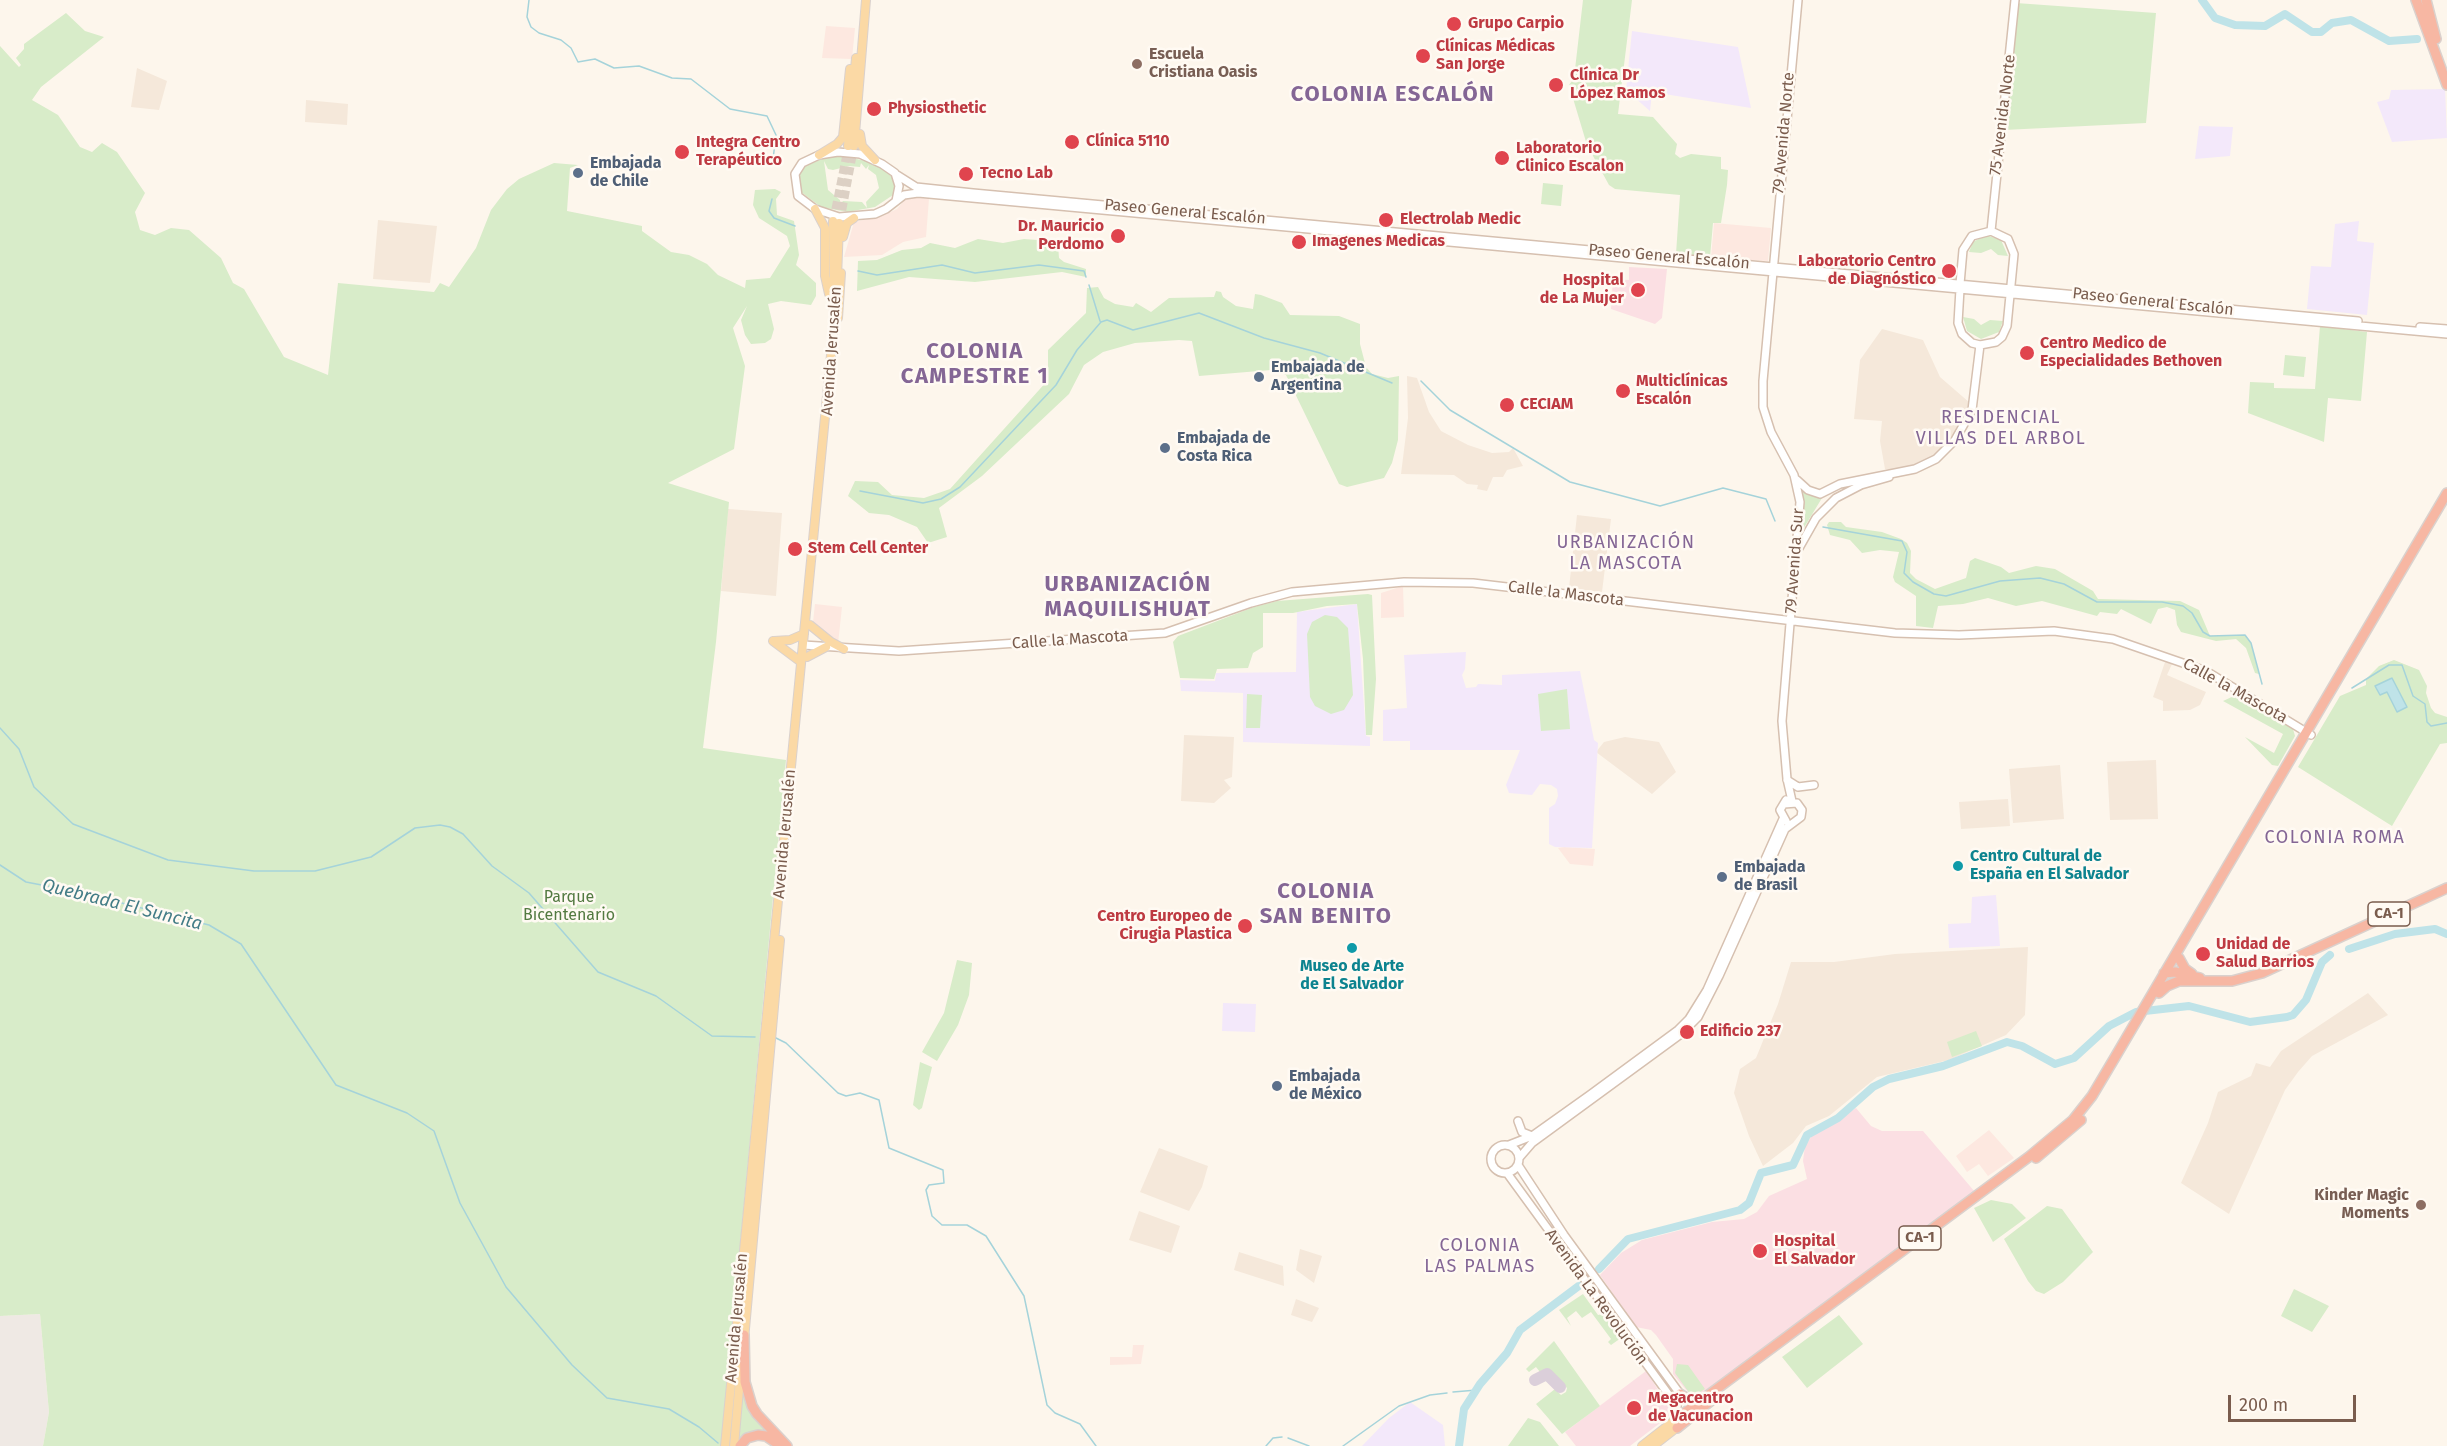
<!DOCTYPE html>
<html>
<head>
<meta charset="utf-8">
<style>
	body { margin:0 }
	#map { position:relative; width:2447px; height:1446px; overflow:hidden; background:#fdf6ec; font-family:"Fira Sans",sans-serif }
	canvas { display:block }
	.scale { position:absolute; left:2228px; top:1395px; width:128px; height:27px; box-sizing:border-box; border:3px solid #7a5c4d; border-top:0; padding-left:8px; font-size:18px; line-height:21px; white-space:nowrap; color:#7a5c4d; -webkit-text-stroke:4px #fffaf3; paint-order:stroke }
</style>
</head>
<body>
<div id="map">
<canvas width="2447" height="1446"></canvas>
<div class="scale">200 m</div>
</div>
<script>
const c = document.querySelector('canvas').getContext('2d');
c.lineJoin = 'round';
function fillPath(path, color) {
  c.fillStyle = color;
  c.fill(path, 'evenodd');
}
function shape(rows) {
  const path = new Path2D();
  for (const r of rows) {
    if (r.length === 3) {
      path.moveTo(r[0] + r[2], r[1]);
      path.arc(r[0], r[1], r[2], 0, 2 * Math.PI);
      continue;
    }
    path.moveTo(r[0], r[1]);
    for (let i = 2; i < r.length; i += 2) path.lineTo(r[i], r[i + 1]);
  }
  return path;
}
function trace(path, color, width, dash) {
  c.strokeStyle = color;
  c.lineWidth = width;
  c.lineCap = dash ? 'butt' : 'round';
  c.setLineDash(dash || []);
  c.stroke(path);
}
function label(font, color, halo, rows, align = 'center') {
  c.font = font + ' "Fira Sans",sans-serif';
  c.lineWidth = 5;
  c.setLineDash([]);
  c.textBaseline = 'middle';
  c.strokeStyle = halo;
  c.fillStyle = color;
  for (const [text, x, y, turn = 0] of rows) {
    c.save();
    c.translate(x, y);
    c.rotate((+turn || 0) * Math.PI / 180);
    c.textAlign = isNaN(turn) ? turn : align;
    if (halo) c.strokeText(text, 0, 0);
    c.fillText(text, 0, 0);
    c.restore();
  }
}
fillPath(shape([
	[137,68,167,81,159,110,131,107],
	[306,100,348,104,347,125,305,122],
	[378,220,437,226,430,283,373,279],
	[1882,329,1923,340,1940,377,1970,403,1959,428,1934,456,1919,464,1892,470,1885,469,1880,441,1882,421,1854,419,1860,360],
	[1407,376,1417,378,1429,412,1441,431,1468,445,1492,453,1509,452,1513,448,1523,466,1507,470,1503,477,1493,477,1487,491,1477,489,1478,485,1467,484,1454,475,1401,474,1408,418],
	[728,509,782,513,776,596,721,591],
	[1577,515,1611,519,1602,592,1569,588],
	[2165,662,2172,664,2167,675,2206,692,2200,705,2190,710,2163,711,2163,701,2153,697],
	[1184,735,1234,737,1232,777,1224,780,1231,788,1214,803,1181,801],
	[1625,737,1659,742,1676,772,1652,794,1596,752,1604,742],
	[2156,760,2158,819,2110,820,2107,762],
	[2060,765,2064,819,2013,823,2009,769],
	[2008,799,2010,826,1961,829,1959,802],
	[2028,947,2025,1015,2006,1035,1949,1060,1877,1077,1829,1116,1806,1126,1793,1143,1763,1166,1749,1136,1734,1093,1740,1069,1756,1058,1778,1004,1791,962,1834,962,1895,954],
	[2368,993,2388,1015,2312,1056,2298,1072,2285,1090,2229,1214,2181,1183,2208,1123,2218,1092,2251,1076,2256,1063,2270,1067,2281,1051],
	[1159,1148,1208,1166,1202,1187,1189,1211,1140,1192],
	[1139,1211,1180,1226,1171,1253,1129,1240],
	[1300,1249,1322,1256,1314,1283,1296,1270],
	[1239,1252,1283,1266,1284,1286,1234,1270],
	[1296,1299,1319,1308,1312,1322,1291,1315]
]), '#f5e8da');
fillPath(shape([
	[826,26,855,28,852,59,822,58],
	[908,196,929,199,926,237,903,242,882,255,844,257,854,222,882,216,897,209],
	[1714,223,1771,228,1768,261,1711,258],
	[1403,586,1404,617,1381,618,1381,593],
	[815,604,842,607,838,644,813,622],
	[1564,847,1595,849,1593,866,1570,864,1558,848],
	[1989,1130,2014,1158,1988,1176,1979,1164,1967,1172,1956,1156],
	[1133,1345,1144,1345,1141,1364,1110,1365,1110,1357,1132,1357]
]), '#fde8e0');
fillPath(shape([
	[40,1314,49,1412,43,1446,0,1446,0,1316]
]), '#efe9e4');
fillPath(shape([
	[1632,31,1738,47,1751,108,1652,92,1650,111,1626,90],
	[2445,89,2447,138,2392,142,2377,102,2389,99,2391,90],
	[2199,126,2233,127,2230,156,2195,159],
	[2359,221,2357,241,2374,243,2367,315,2307,309,2311,266,2331,267,2335,224],
	[1357,604,1366,736,1370,737,1370,746,1243,742,1243,693,1181,691,1180,680,1215,681,1216,673,1296,672,1297,612],
	[1466,652,1465,669,1462,675,1466,688,1476,687,1478,684,1502,685,1502,675,1580,671,1594,740,1598,743,1592,848,1555,847,1549,844,1549,808,1555,804,1558,796,1557,789,1551,785,1540,784,1532,795,1509,793,1506,785,1520,750,1410,750,1410,741,1383,741,1383,710,1407,708,1404,655],
	[1996,895,2000,946,1949,948,1948,924,1971,923,1972,897],
	[1223,1003,1256,1004,1255,1032,1222,1031],
	[1410,1402,1443,1425,1445,1446,1362,1446,1389,1418]
]), '#f3e8fa');
fillPath(shape([
	[1629,267,1667,269,1662,318,1655,324,1611,309,1613,279,1629,280],
	[1856,1108,1871,1126,1882,1131,1923,1131,1975,1192,1698,1397,1692,1397,1673,1374,1673,1359,1656,1335,1651,1330,1636,1327,1600,1275,1621,1253,1642,1240,1712,1222,1744,1219,1757,1212,1769,1196,1807,1179,1803,1161,1805,1146,1813,1134],
	[1646,1371,1671,1410,1669,1416,1630,1446,1576,1446,1565,1432]
]), '#fbdfe3');
fillPath(shape([
	[1583,0,1632,0,1618,114,1653,117,1677,144,1675,154,1680,158,1691,154,1721,157,1721,169,1728,170,1727,185,1721,223,1713,223,1710,257,1676,254,1680,195,1615,189,1609,185,1587,145,1569,85,1574,78],
	[2016,3,2156,13,2146,123,2004,130],
	[66,13,85,31,104,37,41,87,32,100,58,115,80,147,92,152,102,143,117,152,145,193,135,212,140,230,155,235,171,228,189,230,221,258,233,283,244,289,284,357,328,375,338,283,434,292,440,283,449,287,476,248,491,210,507,189,519,179,554,163,578,165,570,168,567,211,642,226,642,231,671,252,689,255,707,264,718,275,745,288,746,280,770,278,790,246,787,236,759,218,753,205,755,190,775,189,781,192,776,199,777,215,794,221,799,255,796,265,816,283,816,296,811,305,781,301,768,304,774,329,771,339,765,343,751,344,745,335,741,320,747,306,733,328,745,366,734,449,668,483,729,502,716,642,703,748,786,760,721,1446,43,1446,49,1412,40,1314,0,1316,0,46,19,67,21,65,16,58,24,49,24,44],
	[843,156,866,161,885,170,895,180,896,193,875,207,847,212,821,207,801,192,797,177,803,167,827,157],
	[824,161,828,169,833,170,849,166,860,167,861,163,866,169,869,165,868,169,876,175,879,188,866,202,867,208,862,202,843,201,840,204,840,200,828,190],
	[1543,183,1563,185,1561,206,1541,204],
	[1986,235,2001,240,2008,256,1998,255,1991,249,1981,253,1969,252,1973,242],
	[978,239,1003,243,1024,239,1051,241,1058,245,1059,258,1064,262,1086,269,1086,277,1062,272,975,282,909,277,857,291,858,261,877,260,902,250,921,248,930,243,955,248],
	[1098,287,1104,298,1115,304,1133,307,1136,303,1151,312,1169,298,1214,297,1216,291,1221,292,1223,297,1236,306,1253,309,1255,294,1261,295,1282,303,1290,315,1339,316,1360,324,1360,344,1366,367,1372,374,1388,378,1399,376,1398,440,1392,463,1384,478,1347,487,1339,484,1286,375,1271,370,1199,376,1192,341,1179,340,1135,343,1103,352,1084,365,1069,394,982,476,939,508,947,537,928,543,917,527,889,515,869,513,848,496,855,481,878,482,892,495,924,498,950,489,1048,380,1048,350,1086,313,1087,288],
	[1963,317,1974,319,1981,325,1990,320,2003,321,1999,332,1981,339,1967,331],
	[2320,326,2367,332,2361,401,2328,398,2324,442,2248,413,2250,382,2274,383,2274,388,2315,389],
	[2285,355,2306,357,2304,377,2283,375],
	[1799,486,1822,498,1805,526,1799,546],
	[1829,522,1841,522,1846,527,1882,532,1901,539,1907,543,1911,551,1910,573,1916,579,1935,589,1966,578,1970,561,1975,558,2001,567,2009,573,2036,566,2055,569,2093,591,2098,599,2180,601,2199,610,2210,636,2245,635,2251,643,2259,674,2255,673,2246,648,2236,639,2216,641,2181,632,2177,625,2175,610,2167,607,2158,609,2151,624,2121,609,2117,614,2100,612,2097,616,2042,601,2016,606,1988,598,1963,604,1938,606,1933,628,1916,626,1916,596,1895,582,1893,577,1899,552,1880,550,1862,553,1850,540,1830,535,1827,525],
	[1368,594,1372,595,1376,679,1372,735,1366,735,1363,659,1357,604,1327,606,1293,613,1263,613,1263,647,1253,653,1248,668,1217,669,1214,679,1180,678,1173,642,1178,636,1254,607,1277,601],
	[1325,615,1337,617,1348,628,1353,695,1344,710,1331,714,1315,706,1310,697,1307,634,1312,622],
	[2394,660,2419,670,2427,686,2426,693,2431,708,2435,713,2447,717,2447,743,2440,744,2392,826,2298,767,2340,696,2366,685,2366,679,2379,666],
	[1567,689,1570,729,1541,731,1538,694],
	[1247,694,1262,695,1260,728,1246,728],
	[2236,695,2293,729,2295,736,2278,766,2272,765,2245,737,2274,753,2283,734,2223,701],
	[957,960,972,963,969,995,958,1025,937,1061,922,1052,944,1013],
	[1976,1031,1982,1046,1952,1057,1947,1042],
	[920,1062,932,1067,922,1108,919,1110,913,1105],
	[1991,1200,2012,1204,2026,1218,1993,1242,1974,1208],
	[2047,1206,2062,1209,2093,1252,2063,1282,2044,1294,2036,1291,2028,1281,2004,1239],
	[2294,1289,2329,1306,2312,1332,2281,1316],
	[1583,1294,1598,1315,1604,1314,1621,1338,1611,1345,1608,1342,1611,1339,1591,1312,1582,1318,1576,1311,1567,1318,1571,1326,1559,1310],
	[1839,1315,1863,1344,1807,1388,1782,1357],
	[1554,1341,1600,1406,1562,1434,1536,1404,1555,1389,1561,1395,1566,1392,1567,1388,1548,1370,1540,1372,1536,1367,1529,1372,1526,1369],
	[1677,1364,1688,1365,1705,1389,1697,1394,1690,1394,1675,1373],
	[743,1388,771,1434,758,1431,738,1442],
	[1528,1418,1540,1422,1559,1446,1508,1446]
]), '#d8ecc9');
const water = shape([
	[2392,678,2407,707,2397,712,2387,692,2380,695,2375,686,2392,678]
]);
fillPath(water, '#bfe3e8');
trace(water, '#a5d3da', 1.5);
trace(shape([
	[529,0,527,17,531,27,539,33,561,40,571,48,578,62,595,59,614,68,639,66,672,78,691,79,730,109,767,116,776,135,773,159],
	[772,199,769,211,774,218,795,226],
	[858,271,877,275,942,265,975,273,1039,265,1084,271,1086,277],
	[1089,285,1100,321],
	[1421,381,1450,410,1570,482,1660,506,1723,488,1766,499,1775,521],
	[860,491,923,503,941,499,960,487,1056,385,1077,350,1101,322,1107,320,1133,330,1199,313,1264,338,1320,353,1392,383],
	[1823,527,1902,541,1907,552,1904,573,1913,582,1934,594,1946,596,2000,581,2040,578,2064,584,2097,602,2162,602,2183,606,2192,613,2203,632,2210,636,2245,635,2251,643,2262,684],
	[2352,688,2389,665,2402,665,2413,696,2425,704,2427,722,2431,726,2447,723],
	[0,728,19,749,34,787,73,824,168,860,254,871,315,871,371,857,415,828,440,825,450,827,463,834,492,866,529,893,598,972,656,996,712,1036,755,1037],
	[0,865,26,882,78,892,209,925,241,944,336,1085,407,1113,434,1131,460,1203,506,1287,572,1365,607,1398,669,1409,699,1427,718,1443],
	[774,1037,786,1043,838,1093,846,1096,860,1093,879,1100,889,1148,943,1170,944,1183,929,1185,926,1190,932,1216,942,1225,967,1225,986,1236,1024,1296,1047,1405,1055,1413,1080,1424,1096,1446],
	[1453,1392,1477,1390],
	[1288,1438,1309,1446],
	[1266,1446,1273,1438,1282,1437],
	[1343,1446,1399,1406,1430,1395,1447,1393]
]), '#a5d3da', 1.5);
trace(shape([
	[2202,0,2215,18,2235,25,2265,26,2285,14,2312,32,2321,32,2332,23,2351,20,2389,41,2417,39],
	[2349,949,2395,934,2435,929,2447,934],
	[1599,1269,1628,1239,1740,1210,1749,1203,1761,1173,1793,1165,1807,1135,1838,1118,1873,1087,1889,1079,1943,1066,2007,1042,2022,1046,2055,1064,2074,1058,2109,1026,2136,1012,2189,1006,2250,1022,2287,1017,2293,1015,2306,1000,2322,962,2330,955],
	[1459,1446,1464,1409,1480,1384,1507,1353,1520,1330,1580,1285]
]), '#bfe3e8', 8);
trace(shape([
	[1535,1380,1547,1374,1560,1387]
]), '#dbcfda', 12);
trace(shape([
	[833,221,848,147],
	[840,222,854,148]
]), '#dcd0c4', 8, [8, 4]);
const secondary = shape([
	[897,175,916,187,973,193,2358,321],
	[896,201,899,186,895,173,882,164,860,154,838,152,819,155,802,163,795,174,798,196,815,209,839,217,875,214,886,209,904,195,918,193,2447,334],
	[1991,231,2015,0],
	[1960,289,1958,323,1962,334,1972,343,1980,345,1996,342,2002,337,2007,326,2014,254,2008,239,1991,231,1972,236,1963,250,1960,284],
	[2420,327,2447,329],
	[1797,480,1808,490,1820,494,1840,484,1915,469,1936,459,1955,440,1972,410,1980,345],
	[1799,548,1816,518,1836,498,1861,485,1889,477],
	[803,645,899,651,1165,633,1251,603,1292,592,1404,582,1473,583,1895,633,1959,635,2054,631,2113,639,2206,671,2311,735],
	[1787,780,1798,787,1814,785],
	[1792,801,1787,779,1782,721,1800,502,1794,475,1771,432,1763,407,1763,381,1798,0],
	[1786,821,1780,810,1786,800],
	[1518,1121,1522,1132,1532,1136],
	[1505,1159,14],
	[1509,1145,1532,1136,1591,1094,1678,1030,1689,1019,1707,990,1783,819],
	[1519,1158,1532,1143,1681,1034,1698,1017,1719,976,1785,829,1801,817,1802,810,1797,803,1784,804],
	[1518,1165,1564,1235,1683,1398],
	[1507,1173,1677,1406]
]);
const primary = shape([
	[860,134,862,146,875,160],
	[848,146,856,58],
	[854,146,866,0],
	[819,155,837,144,843,137,850,69],
	[815,209,825,228,825,276,829,294],
	[843,237,847,223,854,218],
	[837,279,839,223],
	[838,318,841,273],
	[810,625,831,642,844,649],
	[773,641,801,662],
	[774,641,790,640,804,634],
	[807,657,826,647],
	[744,1340,780,940],
	[1673,1422,1677,1413,1674,1404],
	[725,1446,834,324,833,221],
	[734,1446,741,1367],
	[1642,1446,1683,1414],
	[1653,1446,1680,1425]
]);
const highway = shape([
	[2416,0,2447,85],
	[2426,0,2436,39],
	[2179,958,2185,969,2192,974],
	[2164,973,2175,972,2200,978],
	[2159,993,2167,986,2179,981,2232,981,2262,973,2447,888],
	[2036,1158,2081,1120],
	[744,1335,745,1382,752,1406,757,1414,787,1446],
	[1680,1394,1691,1401,1702,1398],
	[1683,1414,2030,1156,2073,1120,2092,1096,2114,1059,2447,493],
	[1677,1428,1714,1398],
	[740,1446,747,1438,758,1435,766,1436,778,1444]
]);
trace(secondary, '#d6c0b0', 10);
trace(primary, '#dad1cd', 10);
trace(highway, '#dad1cd', 12);
trace(secondary, '#fff', 7);
trace(primary, '#fbd9a5', 8);
trace(highway, '#f7b7a3', 9);
for (const [x, y, r, color] of [
	[1454,24,8,"#e0444e"],
	[1423,56,8,"#e0444e"],
	[1137,64,6,"#8d6e63"],
	[1556,85,8,"#e0444e"],
	[874,109,8,"#e0444e"],
	[1072,142,8,"#e0444e"],
	[682,152,8,"#e0444e"],
	[1502,158,8,"#e0444e"],
	[578,173,6,"#5c6f8a"],
	[966,174,8,"#e0444e"],
	[1386,220,8,"#e0444e"],
	[1118,236,8,"#e0444e"],
	[1299,242,8,"#e0444e"],
	[1949,271,8,"#e0444e"],
	[1638,290,8,"#e0444e"],
	[2027,353,8,"#e0444e"],
	[1259,377,6,"#5c6f8a"],
	[1623,391,8,"#e0444e"],
	[1507,405,8,"#e0444e"],
	[1165,448,6,"#5c6f8a"],
	[795,549,8,"#e0444e"],
	[1958,866,6,"#0f9aa8"],
	[1722,877,6,"#5c6f8a"],
	[1245,926,8,"#e0444e"],
	[1352,948,6,"#0f9aa8"],
	[2203,954,8,"#e0444e"],
	[1687,1032,8,"#e0444e"],
	[1277,1086,6,"#5c6f8a"],
	[2421,1205,6,"#8d6e63"],
	[1760,1251,8,"#e0444e"],
	[1634,1408,8,"#e0444e"]
]) {
  const dot = new Path2D();
  dot.arc(x, y, r, 0, 2 * Math.PI);
  c.fillStyle = color;
  c.fill(dot);
  trace(dot, '#fffaf3', 2);
}
for (const [x, y, w] of [
	[2389,914,42],
	[1920,1238,42]
]) {
  const box = new Path2D();
  box.roundRect(x - w / 2, y - 12, w, 24, 4.5);
  c.fillStyle = '#fffaf3';
  c.fill(box);
  trace(box, '#7a5c4d', 1.5);
}
label('bold 15px', '#7a5c4d', null, [
	["CA-1",2389,914],
	["CA-1",1920,1238]
]);
label('bold 16px', '#be3a42', '#fffaf3', [
	["Grupo Carpio",1468,24],
	["Clínicas Médicas",1436,47],
	["San Jorge",1436,65],
	["Clínica Dr",1570,76],
	["López Ramos",1570,94],
	["Physiosthetic",888,109],
	["Clínica 5110",1086,142],
	["Integra Centro",696,143],
	["Terapéutico",696,161],
	["Laboratorio",1516,149],
	["Clinico Escalon",1516,167],
	["Tecno Lab",980,174],
	["Electrolab Medic",1400,220],
	["Dr. Mauricio",1104,227,"right"],
	["Perdomo",1104,245,"right"],
	["Imagenes Medicas",1312,242],
	["Laboratorio Centro",1936,262,"right"],
	["de Diagnóstico",1936,280,"right"],
	["Hospital",1624,281,"right"],
	["de La Mujer",1624,299,"right"],
	["Centro Medico de",2040,344],
	["Especialidades Bethoven",2040,362],
	["Multiclínicas",1636,382],
	["Escalón",1636,400],
	["CECIAM",1520,405],
	["Stem Cell Center",808,549],
	["Centro Europeo de",1232,917,"right"],
	["Cirugia Plastica",1232,935,"right"],
	["Unidad de",2216,945],
	["Salud Barrios",2216,963],
	["Edificio 237",1700,1032],
	["Hospital",1774,1242],
	["El Salvador",1774,1260],
	["Megacentro",1648,1399],
	["de Vacunacion",1648,1417]
], 'left');
label('bold 16px', '#785e54', '#fffaf3', [
	["Escuela",1149,55],
	["Cristiana Oasis",1149,73],
	["Kinder Magic",2409,1196,"right"],
	["Moments",2409,1214,"right"]
], 'left');
label('16px', '#7a5c4d', '#fffaf3', [
	["75 Avenida Norte",2003,115,-83],
	["79 Avenida Norte",1784,133,-85],
	["Paseo General Escalón",1185,212,5],
	["Paseo General Escalón",1669,257,5],
	["Paseo General Escalón",2153,302,6],
	["Avenida Jerusalén",832,351,-86],
	["79 Avenida Sur",1795,561,-86],
	["Calle la Mascota",1566,594,7],
	["Calle la Mascota",1070,640,-4],
	["Calle la Mascota",2235,691,29],
	["Avenida Jerusalén",785,834,-85],
	["Avenida La Revolución",1596,1297,54],
	["Avenida Jerusalén",737,1318,-85]
]);
label('bold 16px', '#4e5e75', '#fffaf3', [
	["Embajada",590,164],
	["de Chile",590,182],
	["Embajada de",1271,368],
	["Argentina",1271,386],
	["Embajada de",1177,439],
	["Costa Rica",1177,457],
	["Embajada",1734,868],
	["de Brasil",1734,886],
	["Embajada",1289,1077],
	["de México",1289,1095]
], 'left');
label('bold 16px', '#0d838f', '#fffaf3', [
	["Centro Cultural de",1970,857],
	["España en El Salvador",1970,875],
	["Museo de Arte",1352,967,"center"],
	["de El Salvador",1352,985,"center"]
], 'left');
label('16px', '#537a41', '#fffaf3', [
	["Parque",569,898],
	["Bicentenario",569,916]
]);
c.letterSpacing = '1.5px';
label('18px', '#846695', '#fffaf3', [
	["RESIDENCIAL",2001,418],
	["VILLAS DEL ARBOL",2001,439],
	["URBANIZACIÓN",1626,543],
	["LA MASCOTA",1626,564],
	["COLONIA ROMA",2335,838],
	["COLONIA",1480,1246],
	["LAS PALMAS",1480,1267]
]);
c.letterSpacing = '0px';
label('italic 18px', '#437c86', '#fffaf3', [
	["Quebrada El Suncita",122,905,14]
]);
c.letterSpacing = '1.5px';
label('bold 22px', '#846695', '#fffaf3', [
	["COLONIA ESCALÓN",1393,95],
	["COLONIA",975,352],
	["CAMPESTRE 1",975,377],
	["URBANIZACIÓN",1128,585],
	["MAQUILISHUAT",1128,610],
	["COLONIA",1326,892],
	["SAN BENITO",1326,917]
]);
c.letterSpacing = '0px';
</script>
</body>
</html>
